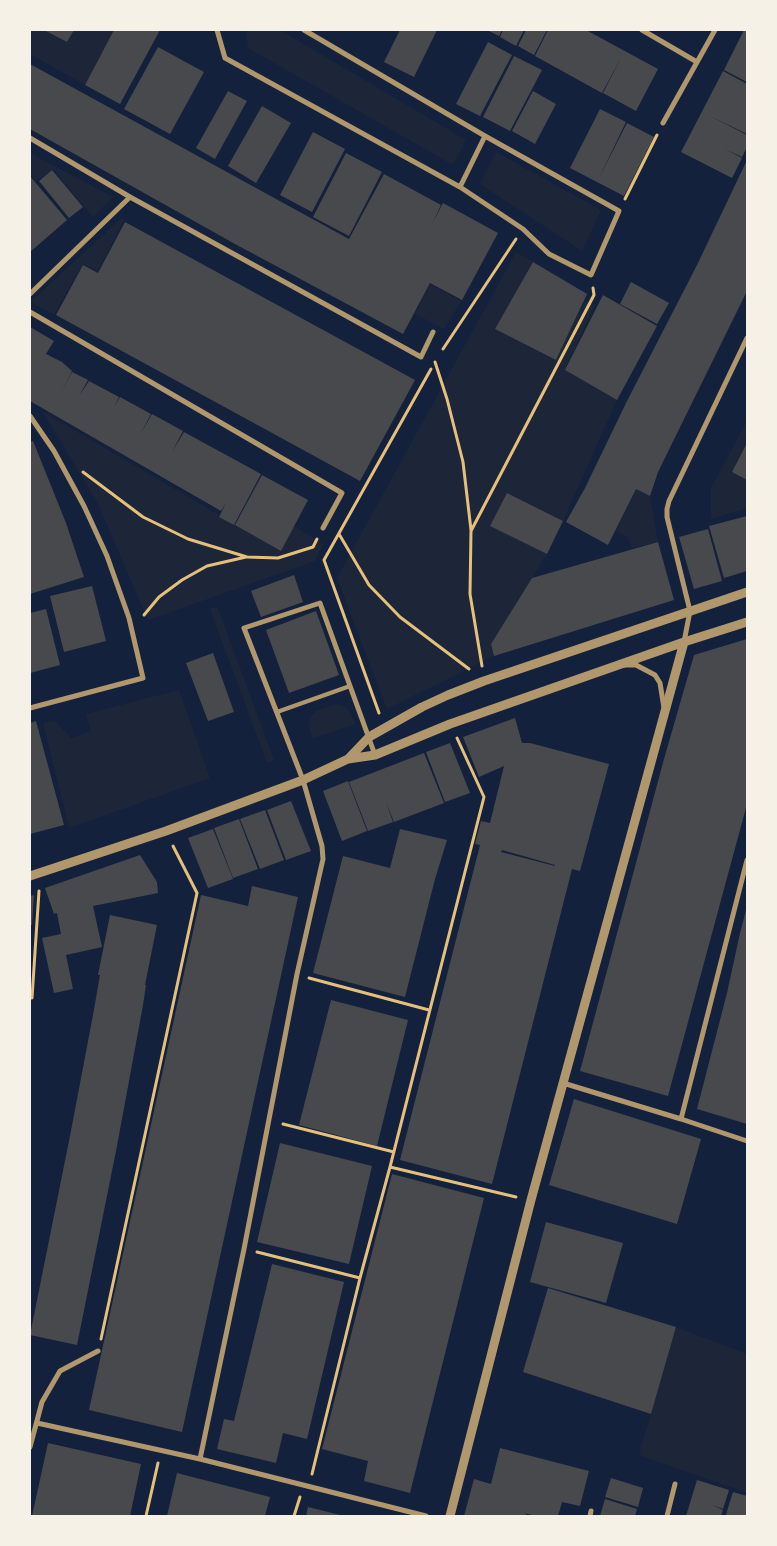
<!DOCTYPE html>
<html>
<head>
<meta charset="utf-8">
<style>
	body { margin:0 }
	#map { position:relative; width:777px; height:1546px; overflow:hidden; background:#14213d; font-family:"Space Grotesk",sans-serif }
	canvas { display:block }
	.frame { position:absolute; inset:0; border:31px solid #f6f1e7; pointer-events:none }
</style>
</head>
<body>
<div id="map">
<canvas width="777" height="1546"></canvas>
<div class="frame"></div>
</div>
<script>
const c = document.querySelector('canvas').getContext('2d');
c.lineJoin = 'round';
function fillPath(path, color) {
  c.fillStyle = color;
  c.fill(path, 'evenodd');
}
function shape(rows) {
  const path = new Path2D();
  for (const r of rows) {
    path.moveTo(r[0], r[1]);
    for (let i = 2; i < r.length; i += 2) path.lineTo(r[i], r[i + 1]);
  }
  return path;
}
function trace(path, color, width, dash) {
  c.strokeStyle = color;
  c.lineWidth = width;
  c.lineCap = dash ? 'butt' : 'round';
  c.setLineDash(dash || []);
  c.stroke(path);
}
fillPath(shape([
	[30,30,44,30,67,42,74,30,114,30,85,85,30,54],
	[246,30,280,30,466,140,453,165,248,48],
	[496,152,601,210,582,251,480,184],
	[30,153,113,197,93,217,53,169,36,181,30,174],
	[122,218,124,220,98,271,83,264,54,314,30,302],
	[516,252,533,262,495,329,556,360,584,301,595,305,565,370,617,400,563,521,507,493,491,526,547,554,491,644,494,656,387,709,337,578],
	[430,284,461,301,444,329,415,314],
	[43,412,281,551,294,526,323,544,315,561,148,620,97,502],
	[747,421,747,508,711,519,711,488],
	[636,489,650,496,658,542,632,548,628,537,616,531],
	[217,606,274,760,267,763,210,609],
	[179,690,210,778,69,828,43,723,55,721,71,738,91,731,86,714],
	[337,704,348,709,356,724,313,738,310,731,309,719,316,711],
	[676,1327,747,1354,747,1493,639,1455]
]), '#1d2539');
fillPath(shape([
	[44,30,74,30,67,42],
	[114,30,160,30,120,104,85,85],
	[400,30,437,30,414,77,384,62],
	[487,30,502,30,499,36],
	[503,30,524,30,516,46,500,37],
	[526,30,547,30,534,55,518,46],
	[548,30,586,30,658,69,636,111,603,93,622,56,602,93,535,56],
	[744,30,747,30,747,82,724,70],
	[488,42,512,55,480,116,456,104],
	[158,47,204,72,170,134,124,109],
	[514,56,542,70,510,131,483,117],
	[30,64,349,239,384,174,441,205,432,224,443,203,498,233,462,300,430,283,403,334,235,244,30,129],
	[723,71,747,84,747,134,708,115,747,135,747,147,742,157,725,149,742,158,732,178,681,152],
	[228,91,247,101,215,159,196,148],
	[533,91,556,104,535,144,512,131],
	[262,106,291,123,256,183,228,166],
	[600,109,626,122,599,178,627,123,654,137,624,196,570,168],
	[313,132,345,149,312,212,280,195],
	[346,153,382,172,349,236,313,217],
	[747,160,747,291,658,472,650,496,636,489,608,545,566,522,585,488,627,401,697,265],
	[52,170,83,207,69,218,39,181],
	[30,176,67,220,30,252],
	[125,222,415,380,360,481,56,315,83,265,98,273],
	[533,262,587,294,556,360,495,329],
	[631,282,669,303,657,324,620,304],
	[603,295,657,326,617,400,565,370],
	[30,327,54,341,46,354,62,362,72,371,62,391,72,372,88,380,79,396,89,381,119,397,114,407,120,397,151,414,140,435,152,414,183,431,172,452,184,432,261,474,234,525,219,517,226,503,221,511,30,401],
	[33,441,66,523,84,577,30,594,30,442],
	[747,443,747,480,732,472],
	[262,475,308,500,281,551,235,525],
	[507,493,563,521,547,554,490,526],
	[747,516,747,571,724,578,709,526],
	[708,529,722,581,694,589,679,537],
	[658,542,674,600,494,656,491,644,532,578],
	[294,575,303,602,261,617,251,591],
	[92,586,106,641,64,652,50,596],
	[46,609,60,665,30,673,30,613],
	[316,611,339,675,289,693,266,630],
	[747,639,747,804,668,1096,580,1071,664,759,694,655],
	[213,653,234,712,208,721,186,663],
	[515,718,522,743,530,743,609,764,580,871,572,869,492,1184,400,1160,480,845,475,844,481,821,490,823,504,766,479,777,463,737],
	[502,850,555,865,555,866,501,852],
	[36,721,64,825,30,834,30,723],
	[450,743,470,793,445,802,426,752],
	[424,753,444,803,394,822,386,802,393,822,368,831,349,782],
	[348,781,367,831,342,841,323,791],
	[291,801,311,851,286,860,267,810],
	[265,810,284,860,260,869,240,819],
	[239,819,258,869,233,878,214,828],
	[213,829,233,879,208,888,188,838],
	[400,829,447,840,435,879,405,997,313,973,343,856,390,868],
	[140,855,157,882,158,893,93,906,102,947,66,955,73,989,54,993,42,938,61,934,57,913,54,914,45,888],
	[252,886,298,897,182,1432,89,1410,201,895,248,906],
	[34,895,32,925,30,925,30,896],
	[747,906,747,1124,697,1109,727,993,740,933],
	[110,915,157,925,145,985,146,985,143,1005,117,1146,77,1345,30,1335,70,1136,93,1015,100,975,98,975],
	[331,1000,408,1020,377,1146,299,1125],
	[574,1099,701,1139,677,1224,549,1185],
	[280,1143,372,1166,349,1264,257,1242],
	[392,1174,484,1198,410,1493,364,1481,368,1461,322,1449],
	[546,1222,623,1243,606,1303,530,1282],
	[272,1264,344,1282,307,1439,283,1433,276,1463,217,1449,224,1419,234,1421],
	[548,1288,676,1327,651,1414,523,1372],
	[48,1443,141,1464,130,1516,32,1516],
	[500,1448,589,1471,580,1506,562,1502,558,1516,536,1516,524,1513,529,1516,464,1516,474,1479,491,1484],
	[177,1473,270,1497,265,1516,167,1516],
	[611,1478,643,1488,638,1507,605,1497],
	[697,1480,729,1490,723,1509,712,1505,723,1510,721,1516,686,1516],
	[733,1492,747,1496,747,1516,726,1516,727,1511,733,1513,727,1511],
	[605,1499,637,1509,635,1516,600,1516],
	[308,1507,340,1515,340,1516,306,1516]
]), '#48494c');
trace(shape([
	[625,199,657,135],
	[443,349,516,239],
	[435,362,447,399,463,462,471,530],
	[83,472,143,517,188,539,247,557,278,558,313,547,317,539],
	[339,534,369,585,400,617,469,669],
	[144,615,159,597,182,580,207,566,246,557],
	[482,666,470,594,471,531,594,295,593,288],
	[379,713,324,560,431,369],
	[309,978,429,1010],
	[32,998,39,891],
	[283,1124,394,1152],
	[390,1167,516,1197],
	[257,1252,360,1278],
	[101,1339,197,893,173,846],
	[312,1474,360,1278,390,1167,484,797,457,738],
	[146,1516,158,1463],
	[294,1516,300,1497]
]), '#e5c07b', 3);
trace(shape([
	[277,712,350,686]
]), '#b1986c', 4);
trace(shape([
	[217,30,225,58,460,187,523,229,549,254,591,275,619,211,485,136,304,30],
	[642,30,697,62],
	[663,123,715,30],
	[30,138,130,197,421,357,433,332],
	[460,187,485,136],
	[30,294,130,197],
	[30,312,342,493,323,528],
	[30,416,54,451,84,506,107,556,129,618,143,678,30,708],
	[684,642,690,611,667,517,667,509,669,501,747,338],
	[624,665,636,665,655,675,660,683,664,708],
	[563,1083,681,1119,747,1141],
	[681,1119,747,860],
	[37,1423,200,1459,426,1516],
	[30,1447,42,1402,60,1371,98,1351],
	[200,1459,244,1249,297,974,323,859,322,846,303,780,244,628,320,603,375,755],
	[590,1516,591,1511],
	[667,1516,675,1484]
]), '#b1986c', 5);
trace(shape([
	[348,759,369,737,422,707,448,695,484,681,747,592],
	[30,876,166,831,303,780,348,759,375,755,450,724,684,642,747,622],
	[450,1516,531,1200,684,642]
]), '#b1986c', 9);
</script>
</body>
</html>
